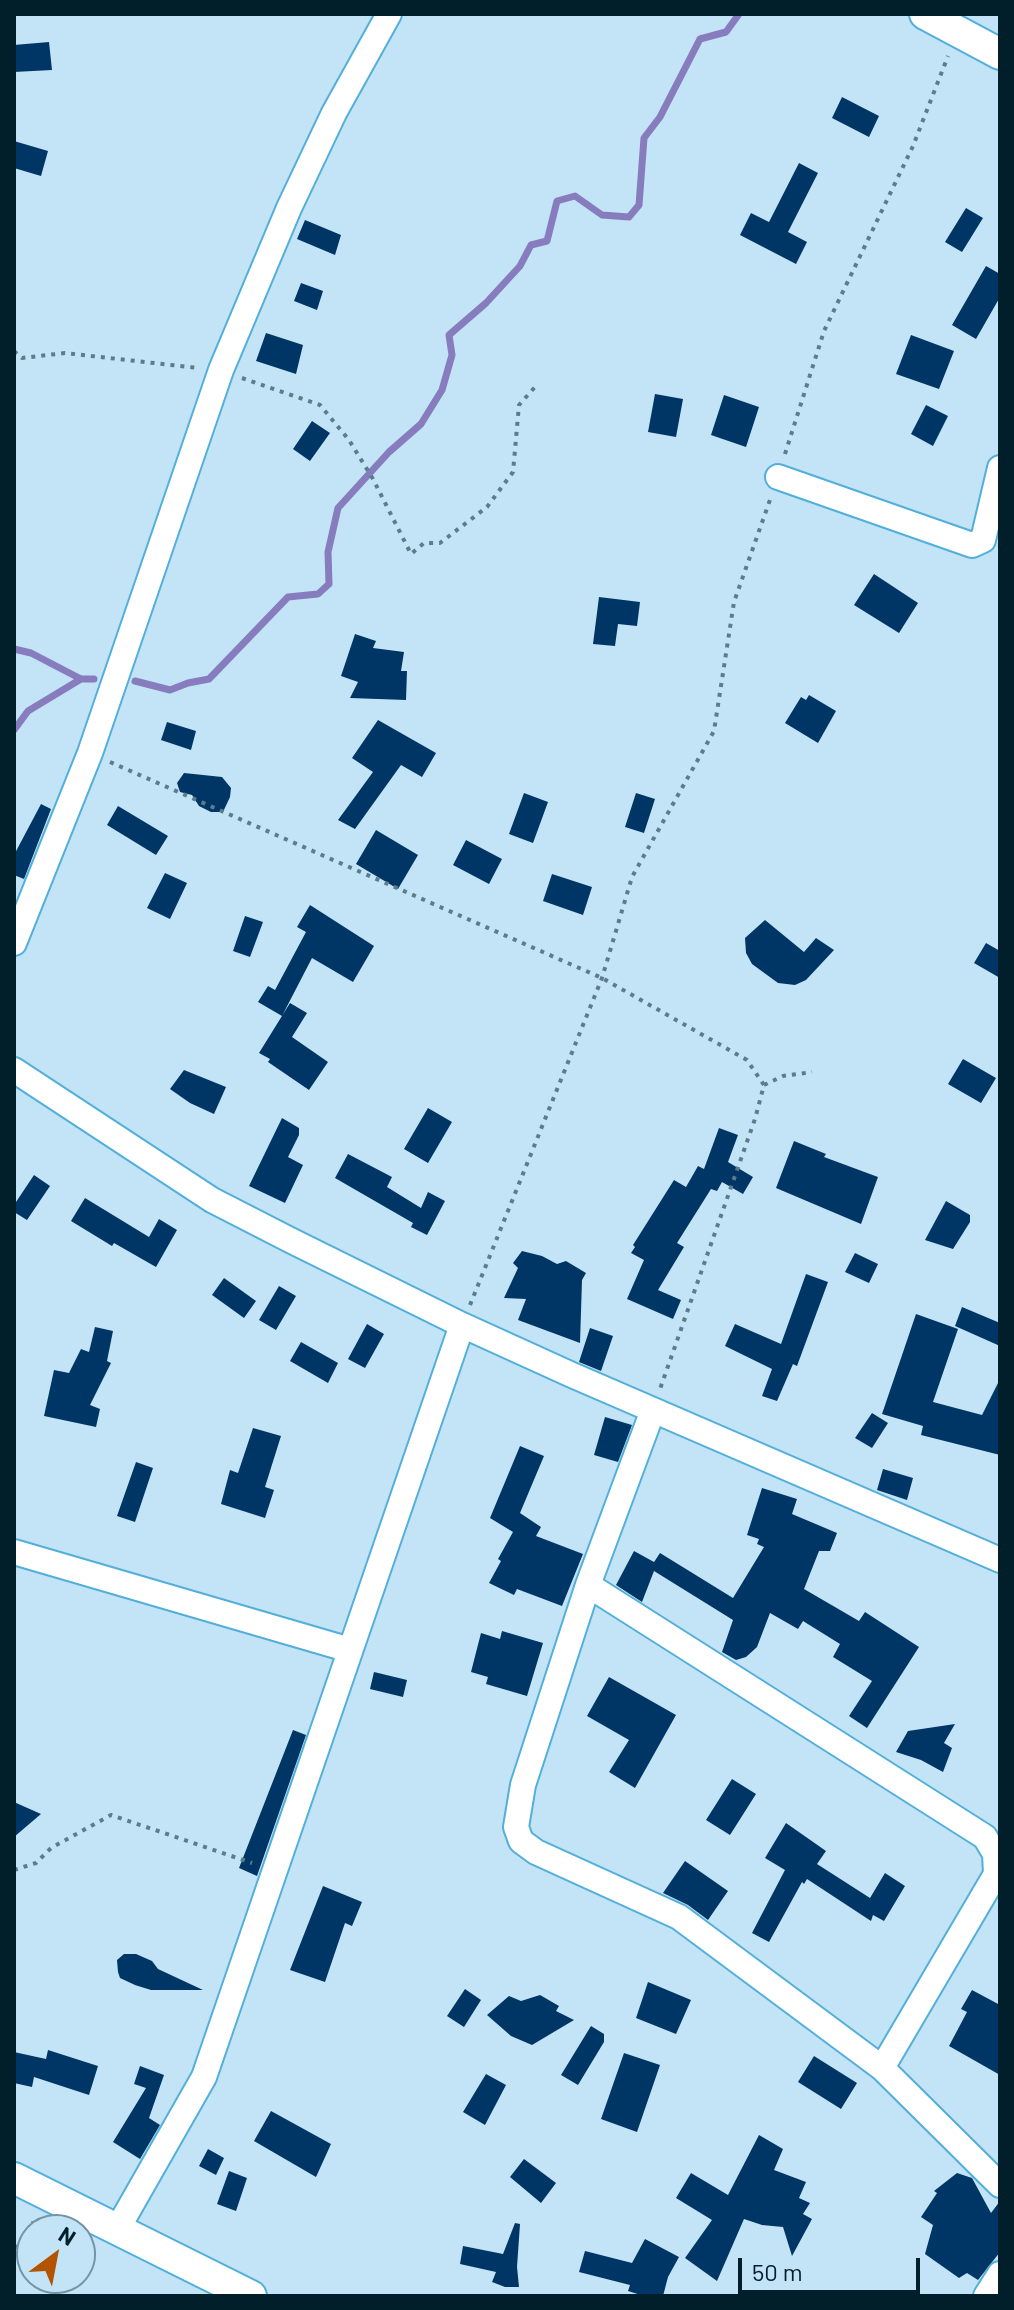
<!DOCTYPE html>
<html>
<head>
<meta charset="utf-8">
<style>
	body { margin:0 }
	#map { position:relative; width:1014px; height:2310px; overflow:hidden; background:#c3e4f6; font-family:Barlow,sans-serif }
	canvas { display:block }
	.frame { position:absolute; inset:0; border:16px solid #011e2b; pointer-events:none }
	.north { position:absolute; left:16px; top:2214px; width:80px; height:80px; box-sizing:border-box; background:#c3e4f6; border:2px solid #7595a5; border-radius:50%; rotate:32deg; font-size:22px; font-weight:700; line-height:32px; text-align:center; color:#011e2b }
	.north::after { content:''; display:block; margin:auto; width:28px; height:36px; background:#b25401; clip-path:polygon(50% 0,100% 100%,50% 72%,0 100%) }
	.scale { position:absolute; left:738px; top:2258px; width:182px; height:36px; box-sizing:border-box; border:4px solid #011e2b; border-top:0; padding-left:10px; font-size:24px; line-height:28px; white-space:nowrap; color:#011e2b; -webkit-text-stroke:6px #c3e4f6; paint-order:stroke }
</style>
</head>
<body>
<div id="map">
<canvas width="1014" height="2310"></canvas>
<div class="frame"></div>
<div class="north">N</div>
<div class="scale">50 m</div>
</div>
<script>
const c = document.querySelector('canvas').getContext('2d');
c.lineJoin = 'round';
function shape(rows) {
  const path = new Path2D();
  for (const r of rows) {
    path.moveTo(r[0], r[1]);
    for (let i = 2; i < r.length; i += 2) path.lineTo(r[i], r[i + 1]);
  }
  return path;
}
function trace(path, color, width, dash) {
  c.strokeStyle = color;
  c.lineWidth = width;
  c.lineCap = dash ? 'butt' : 'round';
  c.setLineDash(dash || []);
  c.stroke(path);
}
function fillPath(path, color) {
  c.fillStyle = color;
  c.fill(path, 'evenodd');
}
trace(shape([
	[14,649,31,653,81,679,94,679],
	[135,681,170,690,188,683,209,679,288,597,318,594,329,584,328,552,338,508,389,452,421,424,442,390,452,355,449,335,486,303,520,266,531,245,547,241,557,201,575,196,602,215,629,217,639,205,644,138,660,117,700,39,726,32,739,14],
	[14,730,28,711,81,679]
]), '#877cbe', 7);
fillPath(shape([
	[49,42,52,70,14,72,14,45],
	[842,97,879,116,869,137,832,118],
	[14,141,48,151,41,176,14,168],
	[799,163,818,173,788,232,807,242,796,264,740,235,751,213,769,222],
	[966,208,983,218,962,252,945,242],
	[305,220,341,235,335,255,297,239],
	[986,266,1000,274,1000,297,976,339,952,325],
	[301,283,323,291,317,310,294,301],
	[266,333,303,345,296,374,256,361],
	[911,335,954,351,939,389,896,374],
	[655,394,683,399,676,437,648,432],
	[724,395,759,407,746,447,711,435],
	[926,405,948,416,933,446,911,434],
	[312,421,330,433,310,461,293,449],
	[874,574,918,603,899,633,854,605],
	[599,597,640,602,637,626,618,624,615,646,593,644],
	[355,634,376,641,373,648,404,652,401,671,407,671,406,700,350,698,358,682,341,676],
	[809,695,836,711,818,743,785,723,801,697,806,700],
	[378,720,436,753,422,777,401,765,355,829,338,820,373,772,352,758],
	[167,722,196,731,191,750,161,740],
	[184,773,222,777,231,788,230,797,223,812,211,812,199,806,192,795,180,792,177,783],
	[524,793,548,802,533,843,509,834],
	[636,793,655,799,644,833,625,827],
	[41,804,51,809,24,879,14,875,14,855],
	[118,806,168,836,156,855,107,825],
	[376,830,418,855,398,889,356,864],
	[466,840,502,859,489,884,453,865],
	[165,873,187,883,170,919,147,908],
	[552,874,592,887,583,915,543,901],
	[310,905,374,946,353,982,312,958,282,1016,258,1002,268,986,275,990,306,932,297,927],
	[245,916,263,922,250,957,233,951],
	[765,920,804,952,816,938,834,950,806,980,795,985,778,983,752,964,746,953,745,938],
	[986,943,1000,951,1000,978,974,963],
	[290,1003,307,1013,292,1037,328,1062,309,1090,268,1062,270,1059,259,1053],
	[963,1059,996,1078,981,1103,948,1084],
	[184,1070,226,1087,214,1114,190,1103,170,1089],
	[428,1108,452,1122,428,1163,404,1149],
	[282,1118,299,1128,299,1135,288,1157,303,1165,285,1203,249,1186],
	[719,1128,738,1135,728,1162,753,1177,743,1194,722,1182,717,1191,711,1189,677,1243,684,1247,658,1290,681,1300,673,1319,627,1299,644,1260,631,1253,635,1247,633,1245,674,1180,686,1187,698,1166,704,1169],
	[794,1141,826,1154,824,1157,878,1177,861,1224,776,1188],
	[348,1154,392,1177,387,1187,421,1208,428,1192,445,1201,427,1235,411,1227,413,1223,335,1178],
	[34,1175,50,1186,27,1220,14,1212,14,1205],
	[85,1198,149,1237,159,1219,177,1230,156,1267,114,1243,112,1246,71,1221],
	[946,1201,970,1215,970,1222,953,1249,925,1240],
	[522,1251,542,1256,557,1264,566,1261,586,1273,582,1280,580,1343,518,1320,526,1299,504,1298,518,1268,513,1263],
	[855,1253,878,1264,869,1283,845,1272],
	[806,1274,828,1282,797,1366,793,1364,777,1401,762,1396,772,1369,725,1346,735,1324,781,1344],
	[224,1278,256,1301,244,1318,212,1295],
	[279,1286,296,1296,276,1330,259,1320],
	[962,1307,1000,1323,1000,1346,955,1326],
	[916,1314,958,1329,933,1402,982,1415,1000,1379,1000,1455,921,1435,923,1426,882,1414],
	[367,1324,384,1334,365,1368,348,1359],
	[95,1327,113,1331,107,1361,111,1363,90,1405,100,1409,96,1427,44,1416,54,1370,69,1373,81,1349,89,1352],
	[590,1328,613,1336,601,1371,579,1362],
	[301,1342,338,1363,328,1383,290,1361],
	[872,1413,888,1423,872,1448,855,1438],
	[605,1417,632,1425,618,1462,594,1455],
	[253,1428,281,1436,265,1487,274,1490,265,1518,221,1504,230,1470,238,1473],
	[520,1446,544,1456,520,1513,541,1527,536,1536,583,1554,562,1606,517,1589,514,1595,489,1583,501,1561,498,1559,513,1532,490,1518],
	[136,1462,153,1468,135,1522,117,1516],
	[883,1469,913,1478,907,1500,877,1490],
	[762,1488,797,1499,792,1514,837,1533,830,1551,819,1551,804,1589,859,1621,865,1612,919,1647,867,1728,849,1716,872,1681,833,1657,840,1644,803,1621,798,1629,770,1613,757,1647,746,1657,736,1660,722,1652,733,1620,654,1571,642,1602,616,1585,634,1551,654,1562,660,1553,733,1598,764,1547,757,1544,759,1539,747,1535],
	[502,1631,543,1643,527,1696,486,1684,488,1677,471,1672,481,1633,500,1639],
	[374,1672,407,1680,403,1697,370,1689],
	[609,1677,676,1715,635,1788,609,1772,629,1740,587,1716],
	[955,1724,944,1743,952,1748,943,1772,921,1760,896,1752,908,1731],
	[293,1730,306,1735,257,1876,239,1868],
	[732,1779,756,1794,730,1835,706,1820],
	[14,1802,41,1814,14,1837],
	[786,1823,826,1851,817,1864,870,1898,885,1873,905,1886,884,1921,873,1915,871,1921,807,1879,804,1884,802,1882,769,1942,752,1933,785,1870,765,1858],
	[685,1861,728,1891,708,1920,688,1905,663,1893],
	[323,1886,362,1902,352,1926,345,1923,325,1982,290,1970],
	[124,1954,136,1954,152,1961,158,1969,203,1990,151,1990,135,1985,120,1978,118,1972,117,1960],
	[648,1982,691,2000,676,2034,636,2018],
	[465,1989,481,2000,464,2027,447,2016],
	[972,1990,1000,2005,1000,2075,949,2046,967,2012,961,2009],
	[540,1995,559,2006,556,2011,574,2020,532,2045,511,2036,487,2015,509,1996,521,2001],
	[591,2026,604,2034,604,2042,578,2085,561,2075],
	[48,2050,98,2066,89,2095,34,2077,32,2087,14,2083,14,2052,46,2059],
	[624,2053,660,2065,637,2132,601,2119],
	[814,2056,857,2083,841,2109,798,2082],
	[140,2066,164,2075,149,2118,160,2125,140,2159,113,2142,146,2088,134,2084],
	[486,2074,506,2085,485,2125,463,2112],
	[271,2111,331,2144,316,2177,254,2141],
	[759,2135,783,2149,774,2170,806,2182,799,2198,810,2203,803,2214,812,2219,792,2256,783,2227,762,2225,744,2219,717,2281,685,2258,712,2220,676,2198,691,2173,728,2195],
	[208,2149,224,2158,216,2175,199,2166],
	[524,2159,556,2183,541,2203,510,2177],
	[229,2171,247,2178,236,2211,217,2204],
	[957,2173,972,2178,991,2213,1000,2201,1000,2252,978,2280,967,2273,959,2278,925,2254,933,2225,921,2217,937,2193,934,2191],
	[515,2223,520,2224,517,2267,519,2287,505,2287,492,2282,496,2272,460,2264,463,2246,503,2254],
	[645,2239,679,2257,668,2277,663,2296,644,2296,628,2291,630,2285,579,2272,585,2251,632,2263]
]), '#003665');
const minor = shape([
	[778,477,972,545,983,540,1000,468],
	[14,943,90,753,221,370,289,208,334,113,389,14],
	[14,1070,212,1200,292,1241,462,1325,572,1375,1000,1560],
	[653,1410,588,1585,985,1837,995,1854,996,1874,882,2068,1000,2185],
	[14,1552,350,1650],
	[588,1585,523,1785,516,1827,521,1841,536,1852,679,1917,882,2068],
	[118,2228,204,2077,462,1325],
	[986,2296,1000,2274]
]);
const tertiary = shape([
	[925,14,1000,54],
	[14,2178,251,2296]
]);
trace(minor, '#52afda', 28);
trace(tertiary, '#52afda', 34);
trace(shape([
	[14,351,22,358,65,353,198,368],
	[242,378,320,405,349,440,373,479,411,554,424,543,440,543,487,507,513,472,519,405,535,387],
	[785,454,824,331,913,146,948,56],
	[110,762,602,978,747,1060,764,1085,755,1119,660,1389],
	[764,1085,783,1076,812,1072],
	[470,1305,602,978,632,877,714,731,734,602,771,497],
	[14,1870,36,1863,51,1848,111,1815,252,1863],
	[14,2246,17,2247,33,2224,34,2217]
]), '#5c7b8b', 4, [4, 6]);
trace(minor, '#fff', 24);
trace(tertiary, '#fff', 30);
</script>
</body>
</html>
